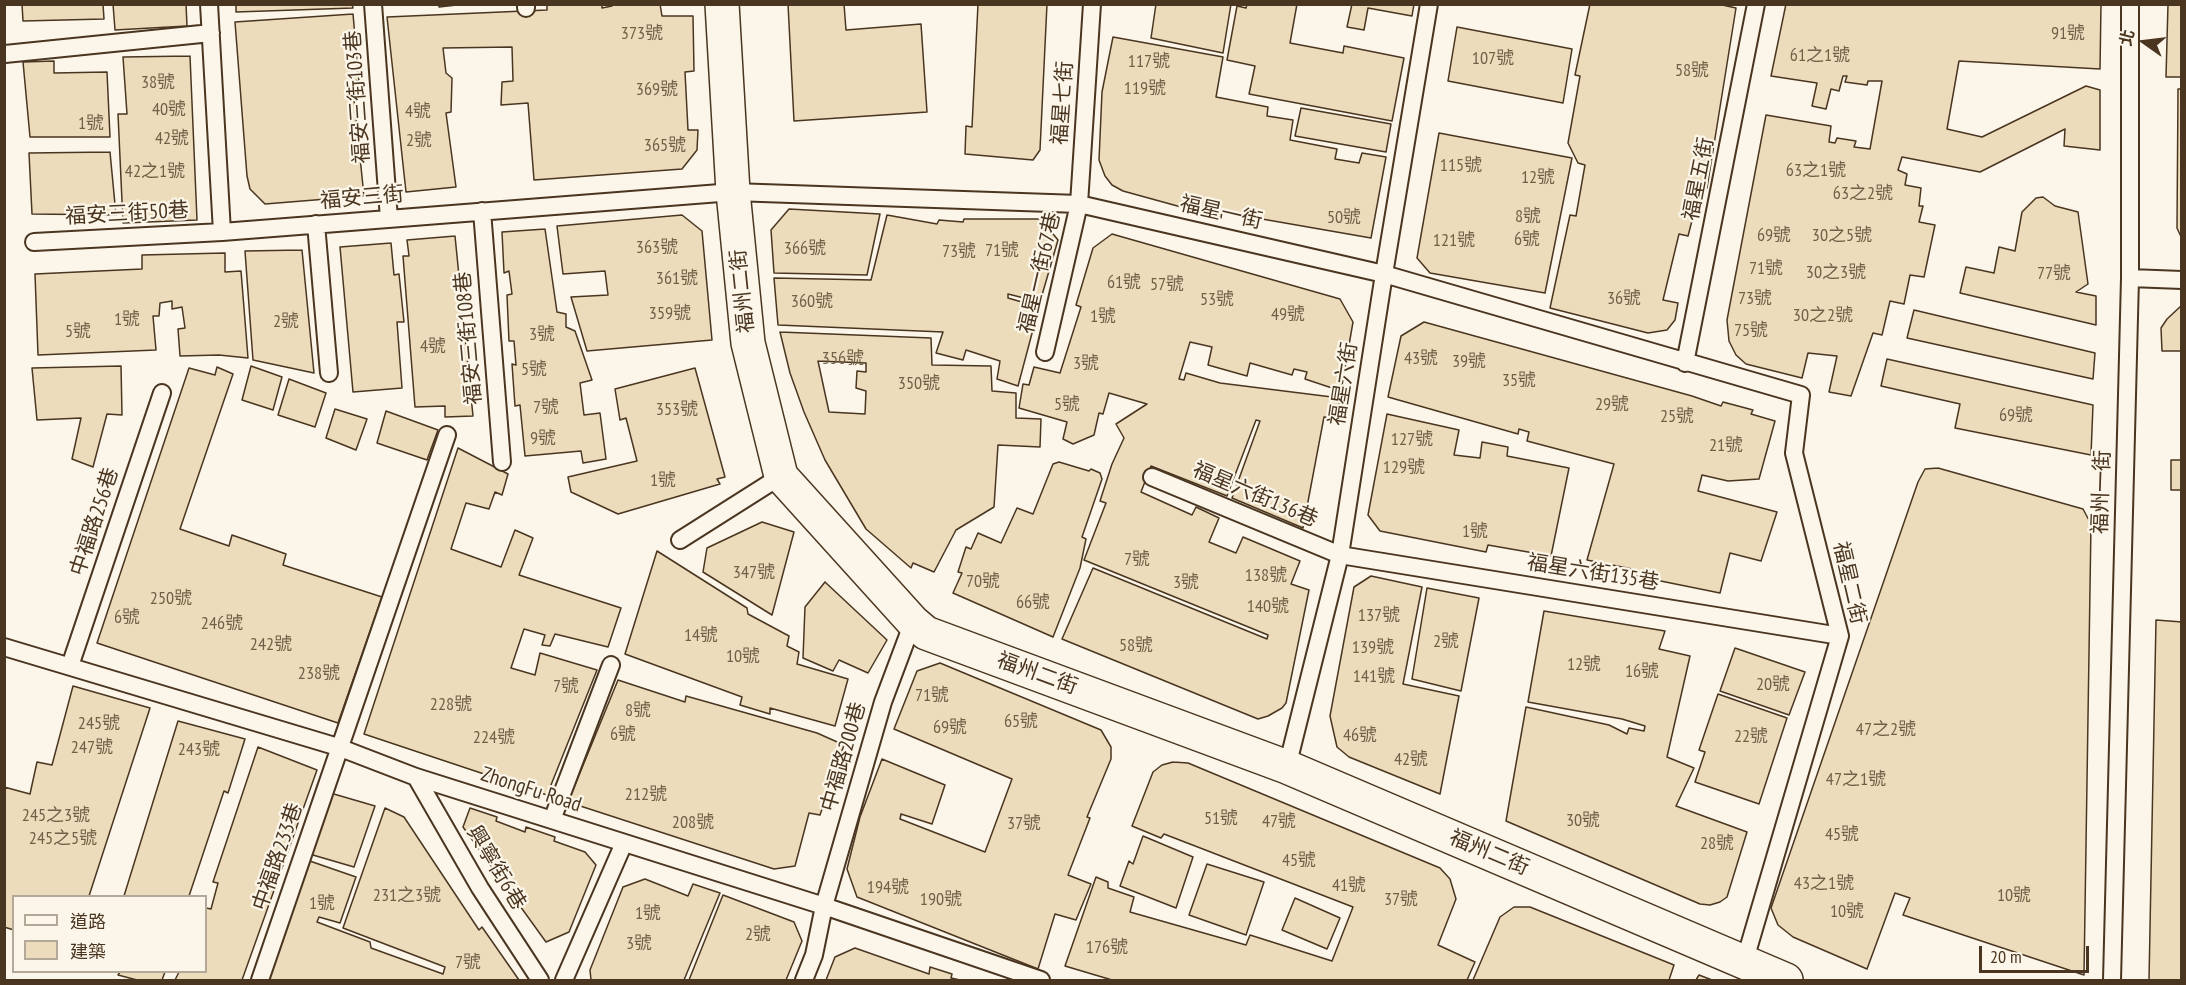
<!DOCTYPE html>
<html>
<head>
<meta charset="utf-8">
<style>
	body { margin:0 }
	#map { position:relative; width:2186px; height:985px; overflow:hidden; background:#fbf6e9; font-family:"PT Sans Narrow","Noto Sans TC",sans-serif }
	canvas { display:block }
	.frame { position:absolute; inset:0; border:6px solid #4a3520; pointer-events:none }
	.legend { position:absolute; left:12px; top:895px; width:195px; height:78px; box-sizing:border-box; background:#fbf6e9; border:2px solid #b4a999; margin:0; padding:8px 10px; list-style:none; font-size:18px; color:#4a3520 }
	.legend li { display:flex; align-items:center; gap:12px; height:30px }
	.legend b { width:30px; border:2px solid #b4a999 }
	.north { position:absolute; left:2114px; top:12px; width:60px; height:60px; -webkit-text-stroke:4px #fbf6e9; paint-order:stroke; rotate:284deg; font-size:16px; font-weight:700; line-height:24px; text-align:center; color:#4a3520 }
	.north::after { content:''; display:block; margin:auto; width:21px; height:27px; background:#4a3520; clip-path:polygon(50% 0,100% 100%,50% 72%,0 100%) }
	.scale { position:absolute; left:1979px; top:946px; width:110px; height:27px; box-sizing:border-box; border:3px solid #4a3520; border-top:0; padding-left:8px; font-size:18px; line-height:21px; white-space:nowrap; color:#4a3520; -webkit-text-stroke:4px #fbf6e9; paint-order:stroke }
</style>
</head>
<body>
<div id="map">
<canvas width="2186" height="985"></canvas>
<div class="frame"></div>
<ul class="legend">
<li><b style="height:8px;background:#fbf6e9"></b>道路</li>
<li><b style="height:16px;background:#ecdcbc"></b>建築</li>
</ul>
<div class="north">北</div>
<div class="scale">20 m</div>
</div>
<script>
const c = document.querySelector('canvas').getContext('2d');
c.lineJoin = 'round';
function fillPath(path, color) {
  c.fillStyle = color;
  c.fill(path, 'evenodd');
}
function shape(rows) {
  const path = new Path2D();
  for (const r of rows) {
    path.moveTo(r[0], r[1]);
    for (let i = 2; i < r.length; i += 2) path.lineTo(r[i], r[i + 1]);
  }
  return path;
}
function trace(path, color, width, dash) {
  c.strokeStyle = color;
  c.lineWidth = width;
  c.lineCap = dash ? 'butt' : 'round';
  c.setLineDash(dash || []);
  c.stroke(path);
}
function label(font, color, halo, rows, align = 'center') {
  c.font = font + ' "PT Sans Narrow","Noto Sans TC",sans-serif';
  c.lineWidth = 4.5;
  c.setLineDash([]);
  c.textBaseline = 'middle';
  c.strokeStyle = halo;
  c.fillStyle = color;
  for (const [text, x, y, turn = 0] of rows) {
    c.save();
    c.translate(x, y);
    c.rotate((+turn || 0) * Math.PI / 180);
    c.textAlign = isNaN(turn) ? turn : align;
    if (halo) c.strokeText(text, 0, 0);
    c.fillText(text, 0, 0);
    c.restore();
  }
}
const building = shape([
	[22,4,103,4,104,19,23,21,22,4],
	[113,4,186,4,187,26,115,30,113,4],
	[236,4,352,4,353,8,236,12,236,4],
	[439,4,466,4,439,7,439,4],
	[547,4,602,4,602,8,612,6,612,4,660,4,662,16,693,16,694,71,685,72,688,130,698,130,697,150,682,169,534,180,528,103,501,105,502,82,513,81,512,47,443,48,446,73,452,78,451,112,446,113,456,187,406,192,387,17,547,10,547,4],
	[788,4,844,4,846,30,921,24,927,112,794,121,788,4],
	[978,4,1047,4,1040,150,1033,160,965,154,966,126,972,127,978,4],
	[1156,4,1231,4,1223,53,1151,38,1156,4],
	[1247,4,1297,4,1290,43,1343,53,1344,46,1404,58,1392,121,1249,94,1255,66,1227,60,1237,6,1246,8,1247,4],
	[1352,4,1414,4,1412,16,1368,8,1364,30,1347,27,1352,4],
	[1590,4,1718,4,1736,8,1707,188,1701,186,1688,236,1679,234,1663,300,1678,303,1675,320,1667,330,1648,333,1550,308,1570,215,1576,216,1585,165,1578,163,1568,143,1580,76,1575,75,1590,4],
	[1786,4,2101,4,2100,69,1959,61,1947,129,1982,137,2086,86,2100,90,2100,150,2064,146,2065,129,1980,172,1902,157,1898,170,1907,174,1905,185,1921,188,1919,206,1923,206,1919,222,1935,225,1924,277,1910,275,1904,304,1890,301,1882,335,1873,333,1851,396,1829,392,1837,356,1808,353,1802,378,1746,364,1736,355,1729,341,1727,320,1766,115,1831,126,1829,142,1835,143,1837,138,1856,141,1854,147,1870,149,1882,81,1868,81,1867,85,1845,82,1847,76,1843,76,1839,91,1831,89,1826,109,1812,106,1817,83,1771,76,1786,4],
	[2168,4,2182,4,2182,77,2166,77,2168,4],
	[353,14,359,81,352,80,364,196,265,204,250,189,247,176,235,22,353,14],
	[1457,27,1572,49,1563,103,1448,81,1457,27],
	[1113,37,1223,57,1216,97,1268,107,1267,116,1293,120,1290,140,1337,149,1335,159,1359,163,1362,153,1386,157,1371,238,1222,212,1221,218,1123,191,1112,185,1105,176,1099,160,1102,92,1113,37],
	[190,56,197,220,123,223,118,114,127,114,123,57,190,56],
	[54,61,54,73,107,72,110,137,30,137,23,62,54,61],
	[2178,89,2182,89,2182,239,2177,228,2178,89],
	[1301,108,1391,124,1386,152,1295,136,1301,108],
	[1439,133,1572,158,1545,293,1430,273,1417,258,1439,133],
	[110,152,116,215,32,214,29,153,110,152],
	[2043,197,2055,206,2078,212,2088,284,2076,292,2096,296,2096,325,1960,293,1966,267,1994,273,1999,247,2015,251,2022,212,2036,198,2043,197],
	[789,209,880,214,867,275,774,273,771,230,789,209],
	[682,215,702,231,712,340,587,351,571,297,608,295,605,271,563,274,557,226,682,215],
	[887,215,937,224,939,220,963,222,964,219,1041,219,1058,240,1040,302,1008,294,1008,298,1039,307,1018,386,997,379,1000,361,966,350,963,360,936,353,943,332,778,325,774,278,871,280,887,215],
	[545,229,557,312,566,314,566,327,575,331,592,380,580,383,584,415,600,413,606,459,583,463,581,451,525,456,520,405,515,406,512,364,516,365,514,341,509,341,507,295,512,294,509,271,504,273,502,232,545,229],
	[1112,234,1340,299,1353,322,1341,391,1305,379,1307,372,1294,369,1292,375,1250,363,1247,376,1208,365,1212,347,1190,342,1179,379,1184,380,1186,373,1220,383,1340,398,1337,418,1324,417,1303,528,1232,498,1260,421,1256,420,1227,496,1151,466,1141,492,1192,515,1196,507,1219,518,1209,542,1236,553,1243,537,1300,561,1291,584,1309,590,1286,703,1282,708,1268,716,1258,719,1062,639,1093,568,1267,639,1268,635,1084,560,1106,503,1100,501,1112,464,1124,438,1116,424,1147,404,1109,393,1103,414,1099,413,1094,435,1073,444,1063,439,1067,422,1019,408,1023,384,1029,385,1034,367,1060,373,1081,307,1076,305,1093,248,1112,234],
	[455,236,473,416,445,417,445,406,415,407,403,256,409,256,407,240,455,236],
	[391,243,394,275,399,274,404,322,397,322,402,388,353,392,340,247,391,243],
	[302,250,314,373,253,360,245,251,302,250],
	[225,253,225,272,241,271,248,358,219,355,180,356,178,329,185,328,182,307,172,309,172,301,160,303,159,316,153,316,156,350,38,355,35,274,142,269,142,255,225,253],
	[2182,305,2182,351,2162,351,2161,328,2167,319,2182,305],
	[1914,310,2095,353,2093,379,1907,338,1914,310],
	[1424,322,1692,396,1721,406,1723,402,1753,410,1751,414,1775,421,1759,479,1728,481,1702,475,1698,491,1777,512,1761,561,1730,553,1720,593,1631,575,1632,569,1587,560,1614,464,1527,441,1529,432,1519,429,1518,434,1388,397,1401,336,1424,322],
	[780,332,931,338,932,365,991,366,992,391,1016,393,1016,418,1041,419,1040,447,998,445,994,507,956,530,934,572,913,563,911,568,866,529,825,460,804,412,790,373,780,332],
	[818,361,866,363,866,372,857,371,856,388,866,391,865,414,829,412,818,361],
	[1887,359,2093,405,2091,455,1955,428,1960,404,1881,386,1887,359],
	[121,366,122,415,107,414,93,467,72,459,81,418,37,420,32,368,121,366],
	[251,366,282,377,273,410,242,400,251,366],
	[217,367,233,374,180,529,229,546,232,535,286,554,283,565,382,597,338,723,97,643,189,368,215,375,217,367],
	[695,368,725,477,717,479,720,484,618,514,571,492,568,477,637,461,626,418,620,420,615,389,695,368],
	[289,379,326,393,315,427,278,415,289,379],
	[335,409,367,419,356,450,326,438,335,409],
	[386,411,438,430,427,460,377,443,386,411],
	[1387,414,1459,430,1454,455,1480,458,1482,442,1508,447,1507,456,1569,468,1551,556,1488,545,1486,552,1380,531,1368,515,1387,414],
	[458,448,508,474,502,495,495,492,489,509,466,503,451,549,501,567,515,530,533,538,519,575,621,608,608,647,555,634,550,646,542,645,545,635,524,629,511,668,535,675,540,653,597,670,547,795,364,734,458,448],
	[2171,460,2182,460,2182,490,2171,490,2171,460],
	[1059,462,1089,471,1091,469,1100,473,1102,479,1082,537,1086,539,1080,568,1053,637,953,593,962,573,958,572,966,547,971,549,978,533,1001,543,1017,508,1033,514,1053,464,1059,462],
	[1938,468,2083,509,2091,524,2084,975,1903,915,1910,898,1895,893,1867,969,1793,937,1778,925,1771,908,1918,482,1925,469,1938,468],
	[762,522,794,532,772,615,703,572,707,548,762,522],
	[657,551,747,608,748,614,789,636,787,646,799,652,797,664,848,679,835,726,770,708,770,714,740,705,742,697,625,654,657,551],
	[1371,576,1422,587,1403,684,1459,696,1440,794,1349,757,1337,747,1330,716,1354,587,1371,576],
	[825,582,887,640,868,673,839,660,833,671,803,658,805,607,825,582],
	[1427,588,1479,598,1461,691,1412,679,1427,588],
	[1544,611,1665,631,1659,649,1690,656,1667,757,1694,768,1676,806,1747,832,1727,897,1720,902,1710,905,1700,904,1506,821,1526,707,1609,725,1627,734,1629,728,1644,731,1645,726,1622,719,1528,702,1544,611],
	[2156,620,2182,622,2182,980,2149,980,2156,620],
	[1735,648,1805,672,1789,715,1720,691,1735,648],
	[940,663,1101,730,1111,747,1111,759,1087,817,1090,818,1068,875,1091,884,1076,920,1055,914,1038,969,857,897,847,869,860,817,882,759,945,785,932,824,901,814,900,819,985,852,1012,779,894,729,917,671,940,663],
	[618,680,685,702,686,696,817,733,844,745,820,815,809,813,795,866,774,869,568,802,618,680],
	[73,686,150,708,89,896,14,896,14,930,4,927,4,787,30,794,37,762,52,765,73,686],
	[1718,694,1787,718,1759,804,1695,782,1705,752,1699,750,1718,694],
	[178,721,245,739,228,793,224,791,189,896,124,896,178,721],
	[258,747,317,770,242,980,175,980,179,972,206,972,206,908,211,909,218,883,213,882,258,747],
	[1173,762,1188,763,1440,868,1450,879,1456,899,1438,945,1475,962,1467,980,1112,980,1065,966,1096,877,1108,882,1108,888,1134,897,1130,912,1246,945,1250,935,1332,961,1353,907,1164,834,1161,838,1132,826,1153,772,1162,765,1173,762],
	[327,792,375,806,354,867,306,853,327,792],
	[385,808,404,817,479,930,482,927,519,980,262,980,304,859,356,877,340,923,319,917,317,922,370,942,371,948,443,974,445,967,343,928,385,808],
	[470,808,497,817,496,821,525,832,526,827,555,837,554,841,585,852,596,865,569,932,546,942,463,827,470,808],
	[1143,836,1193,857,1176,908,1120,886,1129,861,1133,864,1143,836],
	[1207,864,1264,882,1246,935,1189,915,1207,864],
	[645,879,688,896,693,884,720,893,684,980,591,980,590,970,623,887,645,879],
	[723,895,794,922,802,941,786,980,689,980,723,895],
	[1295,898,1340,918,1327,949,1282,930,1295,898],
	[1514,907,1530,907,1674,965,1669,980,1473,980,1500,917,1514,907],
	[855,948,929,974,930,967,952,974,951,978,960,980,826,980,835,957,855,948],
	[120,972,165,972,162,980,137,980,118,975,120,972],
	[1699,975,1712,980,1696,980,1699,975]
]);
fillPath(building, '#ecdcbc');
trace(building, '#4a3520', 1.5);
const lane = shape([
	[209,4,222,232],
	[373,4,389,219],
	[526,4,526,8],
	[5,54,211,33],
	[482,211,502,462],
	[316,224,329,373],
	[34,242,222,232,733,192,1079,204,1384,274,1801,395,1794,453,1840,636,1744,963],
	[2130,278,2182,280],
	[1045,352,1079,204,1092,4],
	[1685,363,1756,4],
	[1152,477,1340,555,1840,636],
	[680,540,781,476],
	[4,647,338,747,416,777,824,906,1041,980],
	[70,666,162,393],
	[1287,767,1340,555,1384,274,1429,4],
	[416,777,480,888,540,980],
	[552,820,611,665],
	[260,980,447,435],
	[564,980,624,843],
	[804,980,814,955,824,906,883,702,913,622],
	[2112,980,2130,278,2130,4]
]);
const street = shape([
	[722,4,733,192,748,343,781,476,913,622,926,633,1287,767,1786,980]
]);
trace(lane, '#4a3520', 20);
trace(street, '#4a3520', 36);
trace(lane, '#fbf6e9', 16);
trace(street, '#fbf6e9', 33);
label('18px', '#725f47', null, [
	["373號",642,34],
	["91號",2068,34],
	["61之1號",1820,56],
	["107號",1493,59],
	["117號",1149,62],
	["58號",1692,71],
	["38號",158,83],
	["119號",1145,89],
	["369號",657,90],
	["40號",169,110],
	["4號",418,112],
	["1號",91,124],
	["42號",172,139],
	["2號",419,141],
	["365號",665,146],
	["115號",1461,166],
	["63之1號",1816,171],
	["42之1號",155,172],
	["12號",1538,178],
	["63之2號",1863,194],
	["8號",1528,217],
	["50號",1344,218],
	["69號",1774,236],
	["30之5號",1842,236],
	["6號",1527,240],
	["121號",1454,241],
	["363號",657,248],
	["366號",805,249],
	["71號",1002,251],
	["73號",959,252],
	["71號",1766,269],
	["30之3號",1836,273],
	["77號",2054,274],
	["361號",677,279],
	["61號",1124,283],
	["57號",1167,285],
	["36號",1624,299],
	["73號",1755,299],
	["53號",1217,300],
	["360號",812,302],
	["359號",670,314],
	["49號",1288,315],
	["30之2號",1823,316],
	["1號",1103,317],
	["1號",127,320],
	["2號",286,322],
	["75號",1751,331],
	["5號",78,332],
	["3號",542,335],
	["4號",433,347],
	["356號",843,359],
	["43號",1421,359],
	["39號",1469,362],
	["3號",1086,364],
	["5號",534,370],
	["35號",1519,381],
	["350號",919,384],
	["5號",1067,405],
	["29號",1612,405],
	["7號",546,408],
	["353號",677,410],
	["69號",2016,416],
	["25號",1677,417],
	["9號",543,439],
	["127號",1412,440],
	["21號",1726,446],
	["129號",1404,468],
	["1號",663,481],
	["1號",1475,532],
	["7號",1137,560],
	["347號",754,573],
	["138號",1266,576],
	["70號",983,582],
	["3號",1186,583],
	["250號",171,599],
	["66號",1033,603],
	["140號",1268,607],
	["137號",1379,616],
	["6號",127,618],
	["246號",222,624],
	["14號",701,636],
	["2號",1446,642],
	["242號",271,645],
	["58號",1136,646],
	["139號",1373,648],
	["10號",743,657],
	["12號",1584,665],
	["16號",1642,672],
	["238號",319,674],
	["141號",1374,677],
	["20號",1773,685],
	["7號",566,687],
	["71號",932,696],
	["228號",451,705],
	["8號",638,711],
	["65號",1021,722],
	["245號",99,724],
	["69號",950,728],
	["47之2號",1886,730],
	["6號",623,735],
	["46號",1360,736],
	["22號",1751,737],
	["224號",494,738],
	["247號",92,748],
	["243號",199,750],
	["42號",1411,760],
	["47之1號",1856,780],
	["212號",646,795],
	["245之3號",56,816],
	["51號",1221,819],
	["30號",1583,821],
	["47號",1279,822],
	["208號",693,823],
	["37號",1024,824],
	["45號",1842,835],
	["245之5號",63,839],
	["28號",1717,844],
	["45號",1299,861],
	["43之1號",1824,884],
	["41號",1349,886],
	["194號",888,888],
	["231之3號",407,896],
	["10號",2014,896],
	["190號",941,900],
	["37號",1401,900],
	["1號",322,904],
	["10號",1847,912],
	["1號",648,914],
	["2號",758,935],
	["3號",639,944],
	["176號",1107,948],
	["7號",468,963]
]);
label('21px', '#4a3520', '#fbf6e9', [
	["福安三街103巷",358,97,-94],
	["福星七街",1063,103,-86],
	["福星五街",1699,179,-79],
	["福安三街",362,198,-5],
	["福星一街",1221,213,13],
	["福安三街50巷",127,214,-3],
	["福星一街67巷",1040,273,-77],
	["福州二街",743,291,-96],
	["福安三街108巷",469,338,-95],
	["福星六街",1344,384,-81],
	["福州一街",2102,492,-88],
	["福星六街136巷",1255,495,23],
	["中福路256巷",95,522,-72],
	["福星六街135巷",1593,573,9],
	["福星二街",1849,583,77],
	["福州二街",1037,674,20],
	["中福路200巷",844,757,-74],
	["ZhongFu Road",531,790,18],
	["福州二街",1489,853,23],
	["中福路233巷",278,857,-71],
	["興寧街6巷",496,868,59]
]);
</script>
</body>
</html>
